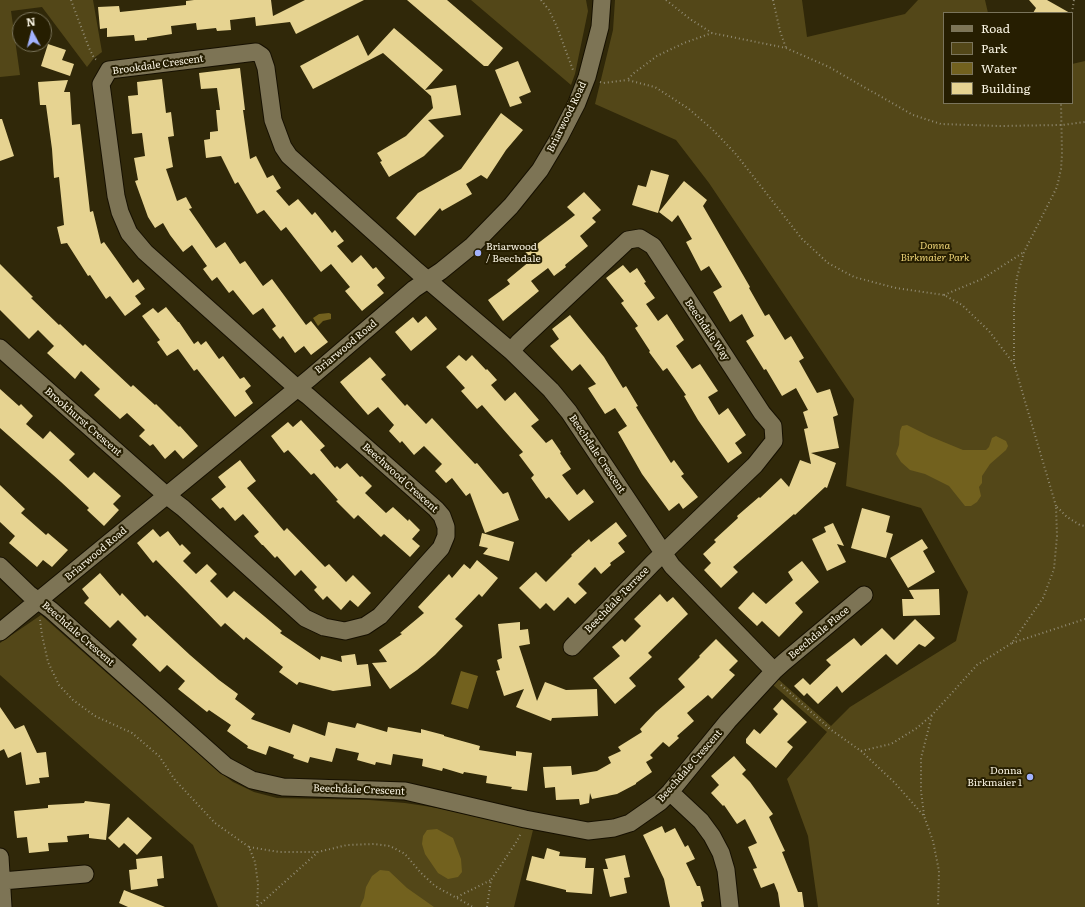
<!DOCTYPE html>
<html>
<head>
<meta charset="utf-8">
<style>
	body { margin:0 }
	#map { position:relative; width:1085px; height:907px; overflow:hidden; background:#302809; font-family:Literata,serif }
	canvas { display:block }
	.legend { position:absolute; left:943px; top:12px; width:130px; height:92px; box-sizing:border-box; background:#261e01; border:1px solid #7a745b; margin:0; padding:5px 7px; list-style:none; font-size:12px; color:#f9f4e3 }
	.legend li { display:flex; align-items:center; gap:8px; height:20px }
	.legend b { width:20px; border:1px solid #7a745b }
	.north { position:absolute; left:12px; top:12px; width:40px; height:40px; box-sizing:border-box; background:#261e01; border:1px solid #7a745b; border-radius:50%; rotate:353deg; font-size:11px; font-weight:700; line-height:16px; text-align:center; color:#f9f4e3 }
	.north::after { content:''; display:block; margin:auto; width:14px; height:18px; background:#a2b2fd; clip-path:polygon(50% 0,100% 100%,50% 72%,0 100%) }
</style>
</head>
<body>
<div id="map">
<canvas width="1085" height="907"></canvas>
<ul class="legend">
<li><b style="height:5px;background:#7d7455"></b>Road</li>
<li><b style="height:11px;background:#534718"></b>Park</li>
<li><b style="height:11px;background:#72611e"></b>Water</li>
<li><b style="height:11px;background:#e6d391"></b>Building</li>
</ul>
<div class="north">N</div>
</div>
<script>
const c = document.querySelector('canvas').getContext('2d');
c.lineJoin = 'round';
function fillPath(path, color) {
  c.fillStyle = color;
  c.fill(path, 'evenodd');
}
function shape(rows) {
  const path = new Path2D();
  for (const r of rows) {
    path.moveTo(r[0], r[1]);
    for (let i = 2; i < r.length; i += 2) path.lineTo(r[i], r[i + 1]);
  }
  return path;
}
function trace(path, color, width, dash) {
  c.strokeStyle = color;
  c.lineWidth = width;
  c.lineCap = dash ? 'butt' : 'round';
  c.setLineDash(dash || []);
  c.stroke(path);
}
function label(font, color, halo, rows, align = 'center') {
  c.font = font + ' Literata,serif';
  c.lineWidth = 4;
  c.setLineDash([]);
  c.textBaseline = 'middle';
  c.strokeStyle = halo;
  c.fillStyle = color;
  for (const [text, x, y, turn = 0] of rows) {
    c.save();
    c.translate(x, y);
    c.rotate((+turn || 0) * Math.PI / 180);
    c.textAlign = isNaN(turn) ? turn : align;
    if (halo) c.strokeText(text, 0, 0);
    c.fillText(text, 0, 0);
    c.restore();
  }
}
fillPath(shape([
	[0,0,93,0,102,52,94,58,87,67,42,7,11,11,20,75,0,77],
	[471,0,586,0,588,11,575,74,571,85],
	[615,0,802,0,807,37,905,14,918,0,985,0,988,13,944,13,944,103,1072,103,1072,64,1085,61,1085,907,818,907,808,836,787,779,827,732,773,685,778,679,831,726,850,707,956,641,968,592,921,508,846,486,854,399,709,183,676,140,595,104,613,30],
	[41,615,217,770,233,782,254,792,277,798,369,800,405,803,438,808,533,830,514,907,218,907,193,845,0,675,0,643]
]), '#534718');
fillPath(shape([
	[329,313,331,314,331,319,323,321,318,326,313,318,319,314],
	[907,425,929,436,963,450,986,450,989,447,992,438,996,436,1006,441,1008,446,1006,450,990,464,982,476,982,483,979,487,981,496,977,502,971,506,965,506,949,486,925,474,910,470,901,462,896,454,899,445,900,431,902,426],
	[461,671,478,676,468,709,451,704],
	[437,829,453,838,461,859,462,872,458,877,448,879,438,873,425,854,422,844,423,836,427,830],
	[380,870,389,871,407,888,434,907,360,907,364,898,366,887,372,876]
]), '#72611e');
fillPath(shape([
	[194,0,271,0,273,16,305,0,364,0,296,34,290,22,256,26,255,17,230,20,231,30,217,31,216,28,197,30,196,23,171,26,172,34,147,38,147,40,135,41,134,35,107,37,107,28,100,29,98,7,119,6,120,12,186,5,186,1],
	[407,0,447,0,503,48,488,66,484,66],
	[1029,0,1047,0,1070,13,1033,13,1036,8],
	[394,28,443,70,425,90,456,85,461,115,428,120,444,136,424,156,389,177,380,162,382,161,377,153,406,136,433,108,431,96,383,53,313,89,300,66,358,35,368,56],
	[48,44,66,50,62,60,74,64,70,76,41,66],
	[518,61,531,92,519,97,522,103,510,107,495,70],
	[240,68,245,110,243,110,250,159,256,156,267,178,273,175,281,188,276,191,289,206,298,199,312,215,315,212,332,233,335,230,344,241,337,246,352,263,361,255,373,269,376,267,385,278,377,285,384,293,362,311,345,291,350,287,331,264,321,272,286,227,281,231,264,210,257,214,238,182,235,184,221,156,206,158,204,140,210,139,210,132,218,131,216,110,220,110,217,88,201,89,199,73],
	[162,79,166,113,171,112,174,136,168,137,173,167,166,169,177,201,186,197,192,208,189,209,216,248,225,242,240,264,245,261,263,286,272,279,306,325,311,321,328,342,311,355,304,346,295,353,283,336,280,339,272,329,276,326,263,308,253,315,233,290,229,293,217,277,212,281,203,269,207,266,192,245,183,252,170,235,163,223,155,228,148,217,135,181,138,180,134,158,145,156,142,133,132,134,128,96,138,95,137,82],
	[68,80,64,92,70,92,72,125,80,124,90,212,93,211,101,244,104,242,133,283,138,279,145,289,135,296,141,304,125,316,110,296,106,299,90,275,88,276,67,243,61,244,57,227,64,225,59,177,54,178,52,149,46,105,40,105,38,82],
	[501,113,523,130,506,150,487,179,481,175,466,184,472,194,442,211,440,208,415,236,396,218,418,193,461,169],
	[0,119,2,119,14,156,0,161],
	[651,170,669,175,658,213,632,205,638,185,646,187],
	[684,181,707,200,703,206,750,287,749,288,765,316,769,314,785,340,791,336,804,358,799,361,817,393,830,389,838,415,833,417,839,448,811,453,836,463,827,488,825,487,795,515,794,514,733,567,738,572,721,588,704,570,711,563,703,554,716,542,714,540,738,518,737,516,759,497,760,498,781,478,789,487,800,460,811,464,804,429,808,428,803,412,808,410,796,388,782,396,766,369,764,370,746,341,754,336,742,314,730,322,713,292,722,287,709,266,701,271,686,242,692,239,678,215,672,222,659,212],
	[584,192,601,210,592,218,596,222,580,236,588,246,565,265,566,267,554,276,548,268,531,281,539,291,503,321,488,300,510,284,507,280,530,261,524,254,575,215,567,207],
	[0,264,33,297,31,298,59,325,60,324,83,346,85,344,131,387,133,385,155,405,156,404,179,427,180,426,198,446,183,459,175,450,165,459,153,444,150,446,139,436,145,430,127,413,120,419,94,395,100,389,81,371,75,379,47,353,54,346,38,330,29,339,0,310],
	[623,265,630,273,637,268,646,282,644,283,655,298,646,304,658,321,667,314,684,340,676,346,692,369,700,364,718,391,708,397,719,415,728,408,746,435,735,443,742,453,728,463,698,420,684,396,686,395,667,368,663,371,649,352,650,351,635,328,638,326,621,303,624,301,606,278],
	[166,307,178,322,179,322,194,344,198,341,201,345,206,341,219,359,223,356,240,379,244,377,251,386,245,391,253,403,235,417,197,369,194,371,178,349,167,356,157,342,160,340,142,316,153,308,158,313],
	[570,315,604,357,623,388,626,386,638,406,636,407,649,428,671,463,674,460,684,474,681,476,698,497,683,509,679,503,669,511,642,474,618,432,627,426,615,408,605,414,588,388,596,384,580,364,572,371,550,346,559,339,552,329],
	[426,316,437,329,411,351,395,332,413,317,418,323],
	[459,355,466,361,472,355,486,370,487,369,497,380,491,385,505,401,515,392,539,420,531,426,546,443,552,439,561,452,560,453,571,469,562,475,577,495,584,489,594,502,569,521,549,497,546,499,531,478,534,475,519,455,523,452,482,405,477,409,461,391,465,388,446,367],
	[370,357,386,375,381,379,405,406,407,404,426,424,432,418,475,464,477,463,503,494,508,492,519,520,485,533,470,493,466,496,452,478,446,483,435,471,442,464,424,446,414,455,402,441,400,443,389,431,394,425,378,407,368,415,355,400,340,382],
	[0,389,19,406,21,404,33,416,26,424,43,439,50,431,75,454,69,460,88,478,94,472,121,496,113,504,119,510,104,526,87,510,89,508,61,482,0,428],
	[301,420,325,446,320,450,335,468,337,466,340,469,347,463,360,477,362,476,372,486,365,493,386,513,393,507,408,521,409,519,420,530,412,539,420,546,410,557,384,534,381,537,358,515,354,519,336,501,338,500,314,473,311,475,288,450,284,453,271,436,288,422,293,427],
	[240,460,256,481,247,488,284,531,287,528,325,567,329,564,346,582,353,575,371,593,358,607,350,600,341,610,327,596,323,600,314,590,317,587,301,570,295,576,277,556,275,558,263,545,262,545,254,536,259,532,243,514,235,521,223,507,220,509,211,499,226,487,218,477],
	[0,485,25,509,21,513,46,535,48,533,68,550,52,567,43,560,37,567,9,543,15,536,0,522],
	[862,508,890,516,886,532,893,534,886,558,851,548],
	[616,522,627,536,618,543,625,552,610,563,611,565,601,574,595,567,578,584,587,593,575,604,568,597,554,611,546,603,540,609,519,588,536,572,546,582,572,556,571,555,589,539,591,542],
	[833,523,844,546,837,544,846,562,827,571,812,539,826,532,824,527],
	[153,529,160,537,168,531,180,546,182,544,191,553,183,561,196,574,207,564,217,574,210,581,227,598,234,591,282,631,280,633,320,660,321,656,342,662,341,656,355,654,357,665,368,664,371,686,333,691,299,682,297,685,279,672,283,667,246,637,244,640,225,623,221,627,156,560,153,563,137,543],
	[482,533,514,542,509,561,483,554,488,548,479,546],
	[922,539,928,548,923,551,935,572,908,588,890,558],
	[477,560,498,578,482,597,479,594,455,619,463,626,435,655,417,670,390,689,372,663,387,662,379,650,402,634,400,633,424,613,418,607,449,574,452,578,464,564,470,569],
	[802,561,819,582,795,603,803,612,779,637,762,621,757,626,738,608,753,592,766,604,793,580,788,572],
	[100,573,120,596,122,593,145,617,147,615,190,655,219,680,238,694,235,699,255,714,251,719,290,733,293,724,325,736,328,722,355,728,357,723,387,732,388,727,421,733,421,729,444,735,444,736,480,746,479,750,516,756,516,751,532,753,527,791,511,789,512,787,486,783,487,776,464,772,463,774,443,768,442,771,422,766,423,759,393,754,391,765,376,762,375,765,357,760,359,753,336,748,332,762,310,757,308,763,293,758,294,755,269,746,266,755,247,748,248,746,227,731,231,725,209,710,207,712,178,689,185,681,167,665,160,672,132,645,137,639,118,620,110,628,84,603,89,598,82,589],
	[939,589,940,615,903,616,902,599,914,599,909,590],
	[660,594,667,602,673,597,688,614,648,653,652,657,629,678,636,686,615,704,593,678,620,656,612,647,622,639,625,642,641,626,634,619],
	[915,619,935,638,925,647,919,644,897,665,886,654,842,693,837,686,818,704,807,693,804,696,794,686,803,678,810,685,831,665,826,660,854,638,861,646,882,628,894,640],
	[520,622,520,630,528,629,530,644,519,646,537,701,545,682,566,690,597,689,598,716,552,718,551,721,516,707,524,689,504,696,496,671,500,670,497,660,502,658,498,624],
	[716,639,738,661,729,670,735,675,712,699,708,695,687,713,694,721,677,736,679,738,669,747,663,742,650,755,653,758,646,762,652,772,636,783,636,784,617,794,592,799,590,793,589,803,580,805,579,799,556,800,555,787,545,788,543,767,571,766,572,775,597,771,611,763,608,757,621,751,618,747,642,732,640,729,656,712,685,687,678,679,700,657,699,656],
	[782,699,807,722,787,742,793,747,776,768,746,743,746,739,754,729,760,734,778,714,773,709],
	[0,707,15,729,24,725,37,753,46,752,49,777,39,778,40,783,26,785,21,752,8,758,4,749,0,751],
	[734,756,746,770,742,774,750,782,773,814,769,817,785,851,782,852,798,892,802,892,804,907,780,907,778,893,774,883,761,888,753,869,757,868,748,847,757,843,745,819,737,824,724,805,723,806,711,793,719,785,711,776],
	[85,801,110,804,106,840,89,838,89,834,67,836,68,842,48,843,49,851,29,853,27,837,17,838,14,811,48,808,48,805,84,803],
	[128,817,152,838,137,855,124,843,119,848,108,838],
	[662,826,665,833,675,828,685,847,688,845,695,859,686,863,697,886,700,886,704,901,701,902,702,907,670,907,664,879,643,835],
	[547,848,560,852,559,856,586,858,585,868,594,868,592,894,566,892,566,890,526,880,532,856,544,859],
	[625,855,630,877,624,878,627,893,610,897,603,869,608,869,605,859],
	[162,856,164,878,157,879,158,886,131,890,129,870,137,869,136,859],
	[124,890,165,907,128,907,119,903]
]), '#e6d391');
const minor = shape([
	[0,348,166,495,183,508,305,618,324,627,345,631,365,626,380,616,441,548,446,536,446,527,442,516,436,509,308,396,297,388,145,252,129,233,120,212,116,196,101,84,109,70,256,52,262,56,266,68,273,120,283,147,289,156,417,271,511,351,551,390,569,412,672,566,774,671,728,721,670,792,660,802,630,823,614,828,588,831,525,819,405,791,283,787,252,780,226,766,51,610,29,594,0,566],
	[511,351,519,342,628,240,640,238,653,246,762,413,773,426,774,441,755,465,653,563,572,647],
	[0,632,310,378,414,289,441,271,473,245,511,206,540,170,559,138,577,103,587,77,600,27,602,0],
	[774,671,784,662,864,595],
	[670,792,701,821,712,836,721,853,726,870,730,907],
	[0,857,3,907],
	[2,881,85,874]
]);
trace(minor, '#161000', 19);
trace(shape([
	[71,0,89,48,94,58,98,61],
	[541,0,549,10,557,27,573,70],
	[666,0,690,19,712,33],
	[773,0,780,31,786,48],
	[1072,13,1074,0],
	[600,82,603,83,627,80],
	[944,295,982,279,1024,252],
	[1014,364,989,331,962,305,944,295,896,288,854,277,828,263,802,239,735,153,712,129,689,109,655,87,627,80,634,73,657,56,684,43,712,33,786,48,829,67,913,115,941,124,1000,126,1062,125,1085,122],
	[1056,506,1014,364,1014,305,1017,277,1024,252,1057,187,1061,169,1062,154,1061,103],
	[40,620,42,635,48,662,59,685,73,700,95,716,132,733,159,756,175,780,215,823,249,847,255,862,258,884,257,907],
	[1012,643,1085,619],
	[781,685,830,729,861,751,895,783,924,816,933,841,939,871,938,907],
	[861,751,891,744,917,728,932,715,977,665,1012,643,1043,598,1054,569,1057,536,1056,506,1067,517,1080,525,1085,526],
	[924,815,921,791,921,758,932,715],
	[249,847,279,852,317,852],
	[457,897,491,880],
	[258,906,318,852,347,845,374,844,390,846,405,854,421,873,435,886,473,907],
	[487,907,491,880,517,841,521,833]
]), '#928c74', 2, [1, 3]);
trace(minor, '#7d7455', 17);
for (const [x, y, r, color] of [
	[478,253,4,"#a2b2fd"],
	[1030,777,4,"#a2b2fd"]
]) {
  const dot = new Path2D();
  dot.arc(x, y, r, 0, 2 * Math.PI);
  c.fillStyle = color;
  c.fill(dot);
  trace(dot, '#261e01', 1.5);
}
label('10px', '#f9f4e3', '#261e01', [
	["Brookdale Crescent",158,65,-8],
	["Briarwood Road",567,117,-64],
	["Beechdale Way",707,330,56],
	["Briarwood Road",346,347,-40],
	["Brookhurst Crescent",83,422,41],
	["Beechdale Crescent",597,454,56],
	["Beechwood Crescent",400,478,42],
	["Briarwood Road",96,554,-40],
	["Beechdale Terrace",617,600,-46],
	["Beechdale Place",819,633,-40],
	["Beechdale Crescent",78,634,41],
	["Beechdale Crescent",690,766,-49],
	["Beechdale Crescent",359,790,2]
]);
label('italic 10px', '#efd578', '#261e01', [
	["Donna",935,246],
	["Birkmaier Park",935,258]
]);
label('10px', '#f9f4e3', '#261e01', [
	["Briarwood",486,247],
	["/ Beechdale",486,259],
	["Donna",1022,771,"right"],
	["Birkmaier 1",1022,783,"right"]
], 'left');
</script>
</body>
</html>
